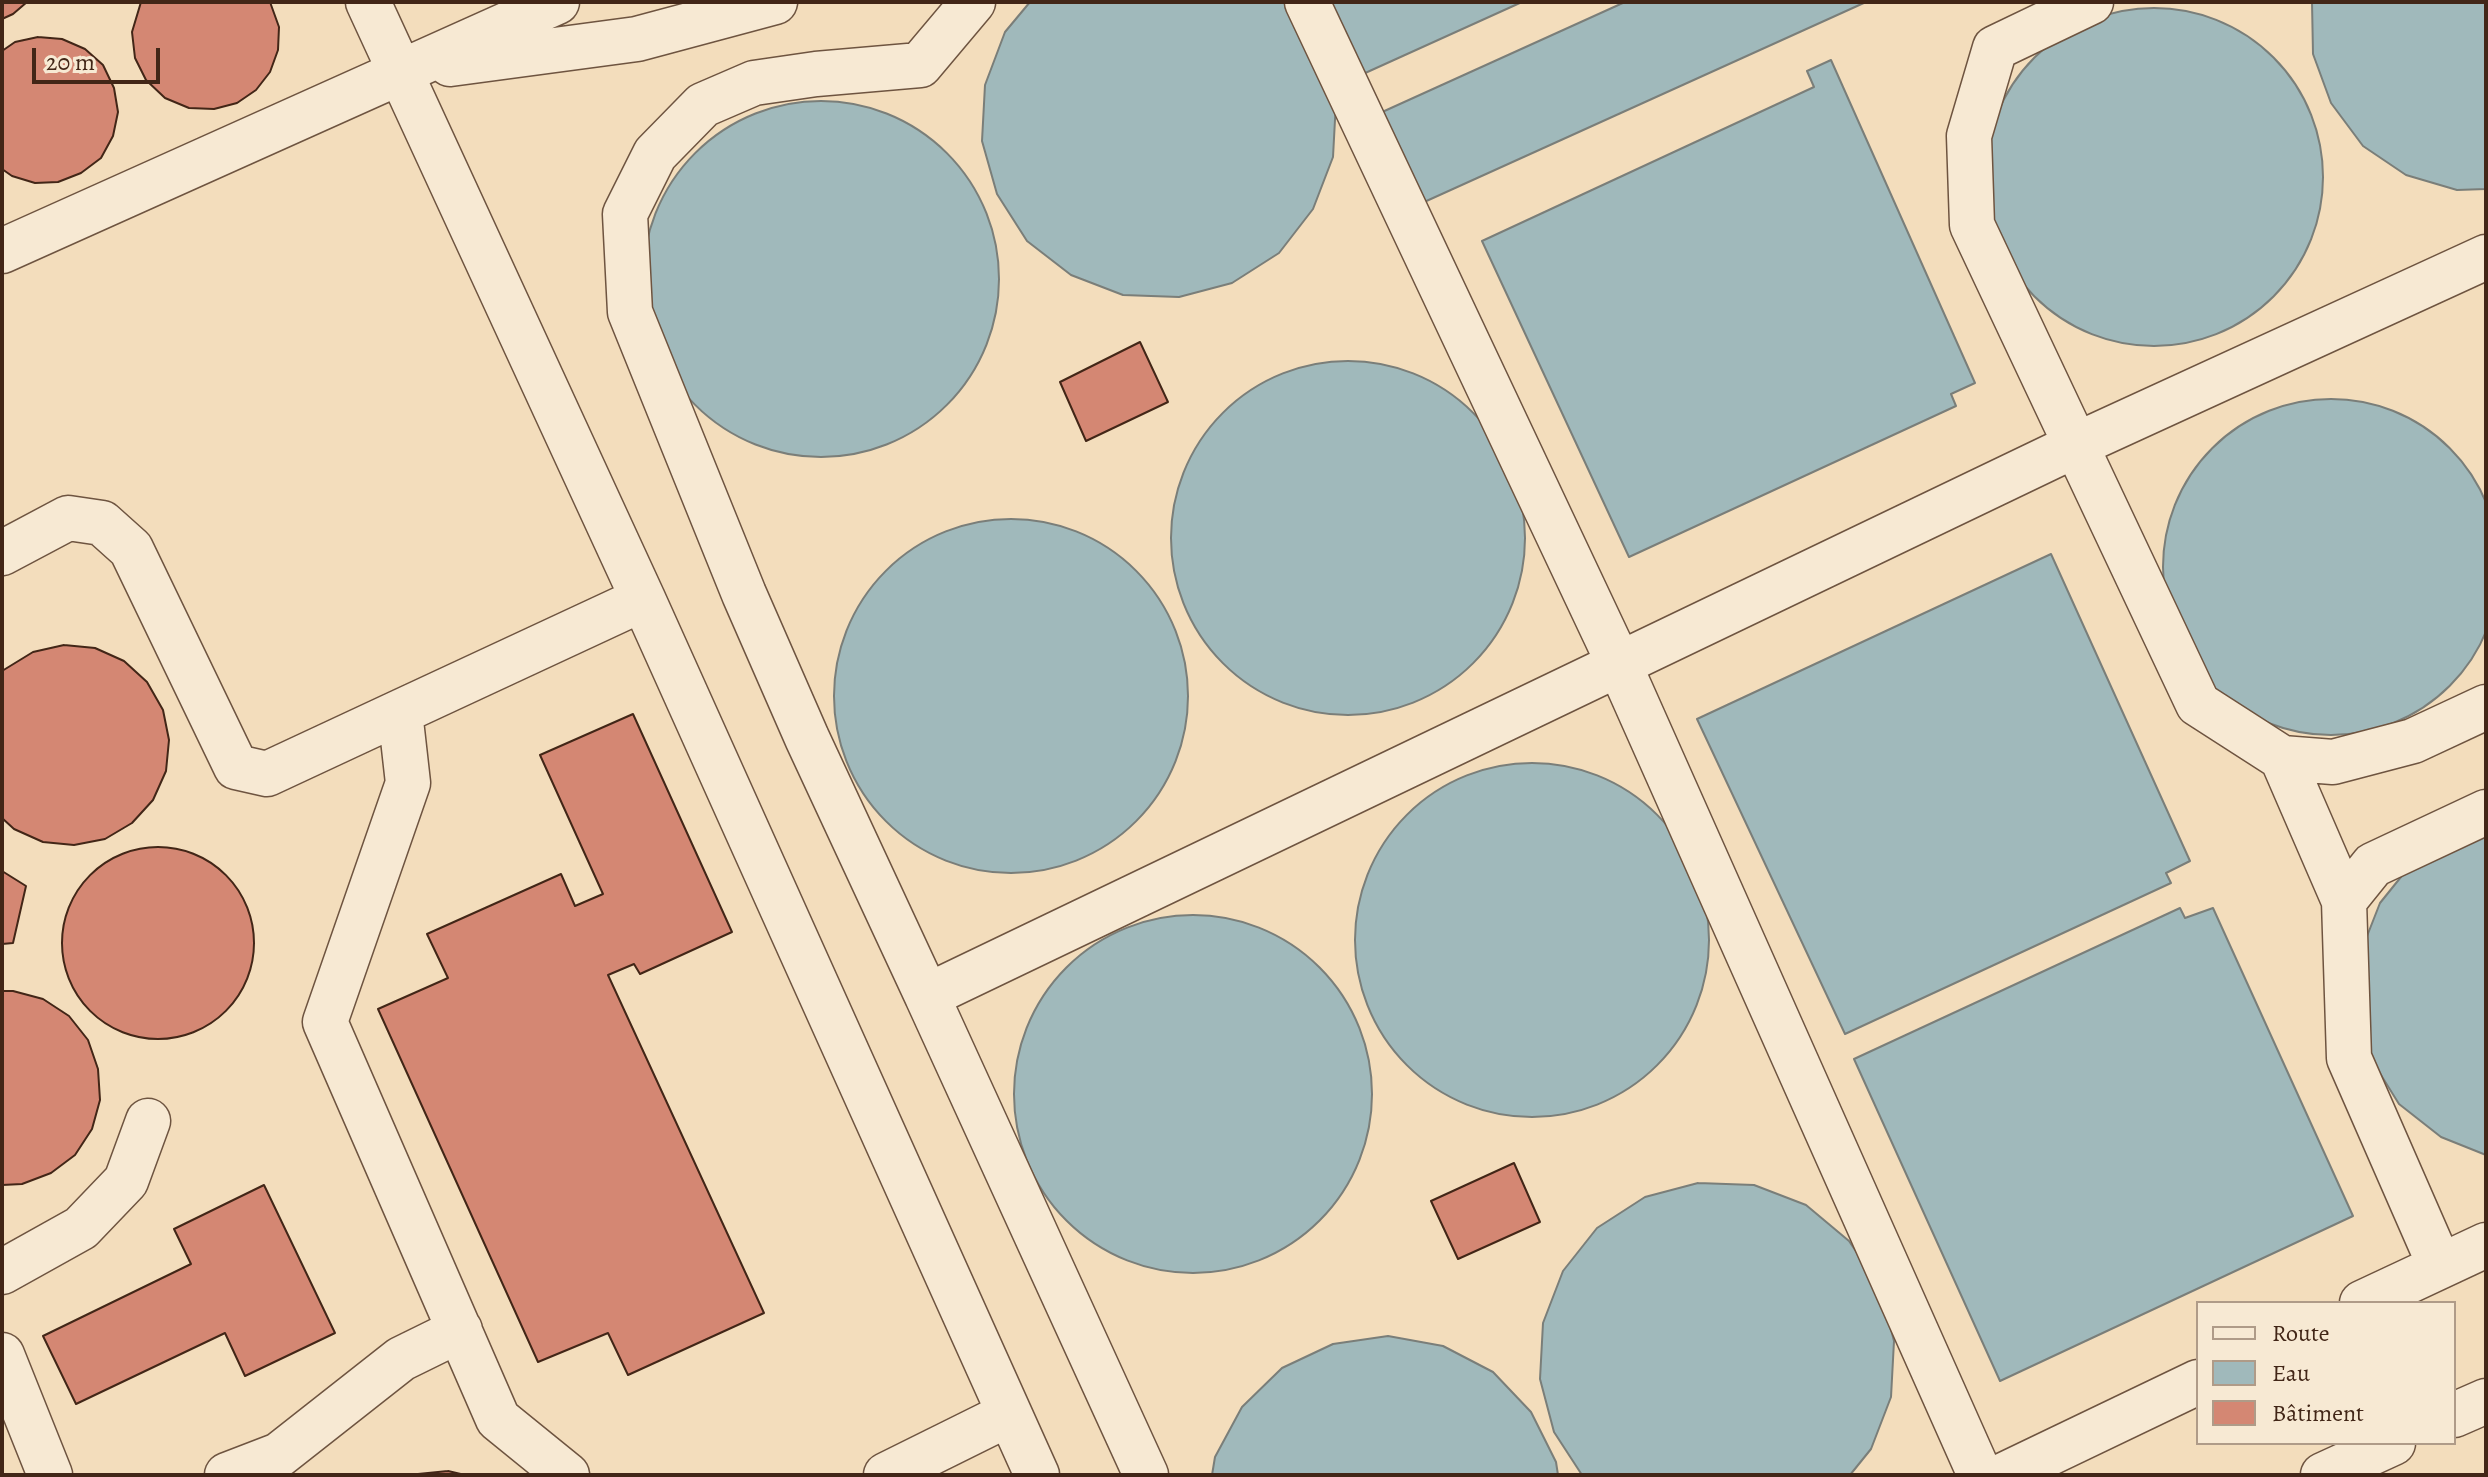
<!DOCTYPE html>
<html>
<head>
<meta charset="utf-8">
<style>
	body { margin:0 }
	#map { position:relative; width:2488px; height:1477px; overflow:hidden; background:#f3ddbc; font-family:Alegreya,serif }
	canvas { display:block }
	.frame { position:absolute; inset:0; border:4px solid #422617; pointer-events:none }
	.legend { position:absolute; left:2196px; top:1301px; width:260px; height:144px; box-sizing:border-box; background:#f7e9d3; border:2px solid #af9b88; margin:0; padding:10px 14px; list-style:none; font-size:24px; color:#422617 }
	.legend li { display:flex; align-items:center; gap:16px; height:40px }
	.legend b { width:40px; border:2px solid #af9b88 }
	.scale { position:absolute; left:32px; top:48px; width:128px; height:36px; box-sizing:border-box; border:4px solid #422617; border-top:0; padding-left:10px; font-size:24px; line-height:28px; white-space:nowrap; color:#422617; -webkit-text-stroke:6px #f7e9d3; paint-order:stroke }
</style>
</head>
<body>
<div id="map">
<canvas width="2488" height="1477"></canvas>
<div class="frame"></div>
<ul class="legend">
<li><b style="height:10px;background:#f7e9d3"></b>Route</li>
<li><b style="height:22px;background:#a0b9bb"></b>Eau</li>
<li><b style="height:22px;background:#d48773"></b>Bâtiment</li>
</ul>
<div class="scale">20 m</div>
</div>
<script>
const c = document.querySelector('canvas').getContext('2d');
c.lineJoin = 'round';
function fillPath(path, color) {
  c.fillStyle = color;
  c.fill(path, 'evenodd');
}
function shape(rows) {
  const path = new Path2D();
  for (const r of rows) {
    if (r.length === 3) {
      path.moveTo(r[0] + r[2], r[1]);
      path.arc(r[0], r[1], r[2], 0, 2 * Math.PI);
      continue;
    }
    path.moveTo(r[0], r[1]);
    for (let i = 2; i < r.length; i += 2) path.lineTo(r[i], r[i + 1]);
  }
  return path;
}
function trace(path, color, width, dash) {
  c.strokeStyle = color;
  c.lineWidth = width;
  c.lineCap = dash ? 'butt' : 'round';
  c.setLineDash(dash || []);
  c.stroke(path);
}
const water = shape([
	[1030,2,1291,2,1336,101,1333,157,1313,209,1279,253,1232,283,1179,297,1123,295,1071,275,1027,241,997,194,982,141,985,85,1005,32,1030,2],
	[1330,2,1522,2,1363,74,1330,2],
	[1625,2,1866,2,1422,203,1380,113,1625,2],
	[2312,2,2486,2,2486,189,2457,190,2406,175,2363,146,2331,103,2313,54,2312,2],
	[2154,177,169],
	[1831,60,1975,383,1951,394,1956,406,1629,557,1482,241,1814,87,1807,71,1831,60],
	[821,279,178],
	[1348,538,177],
	[2331,567,168],
	[1011,696,177],
	[2051,554,2190,861,2166,873,2171,883,1845,1034,1697,719,2051,554],
	[1532,940,177],
	[2486,826,2486,1155,2441,1137,2399,1104,2371,1059,2360,954,2380,903,2413,862,2486,826],
	[2180,908,2185,918,2213,908,2353,1216,2000,1381,1854,1059,2180,908],
	[1193,1094,179],
	[1698,1183,1754,1185,1806,1205,1849,1241,1880,1287,1894,1341,1891,1397,1871,1449,1850,1475,1582,1475,1554,1432,1540,1379,1543,1323,1563,1271,1597,1228,1645,1197,1698,1183],
	[1388,1336,1443,1346,1493,1372,1531,1412,1556,1462,1558,1475,1212,1475,1215,1457,1242,1407,1282,1368,1333,1344,1388,1336]
]);
fillPath(water, '#a0b9bb');
trace(water, '#7a7e79', 2);
const building = shape([
	[2,2,27,2,13,14,2,19,2,2],
	[141,2,270,2,279,27,278,50,270,72,256,90,237,103,214,109,189,108,165,98,146,80,135,58,132,32,141,2],
	[38,37,62,39,85,49,103,65,114,88,118,112,113,136,101,158,81,173,58,182,35,183,12,176,2,169,2,51,15,42,38,37],
	[1140,342,1168,402,1086,441,1060,382,1140,342],
	[64,645,95,648,124,661,147,682,163,710,169,740,166,771,153,800,132,823,105,839,74,845,43,842,14,829,2,818,2,671,33,652,64,645],
	[633,714,732,932,640,974,634,964,608,975,764,1313,628,1375,608,1333,538,1362,378,1009,448,978,427,934,561,874,575,906,603,894,540,755,633,714],
	[158,943,96],
	[2,871,26,886,13,943,2,944,2,871],
	[2,991,13,991,43,999,69,1016,88,1040,98,1069,100,1100,92,1129,75,1155,51,1173,22,1184,2,1185,2,991],
	[1514,1163,1540,1222,1458,1259,1431,1201,1514,1163],
	[264,1185,335,1333,245,1376,225,1333,76,1404,43,1336,191,1264,174,1229,264,1185],
	[448,1471,465,1475,415,1475,418,1474,448,1471]
]);
fillPath(building, '#d48773');
trace(building, '#422617', 2);
const minor = shape([
	[368,2,643,599,1037,1475],
	[973,2,920,65,816,74,754,83,703,105,655,154,625,214,630,312,744,594,807,738,927,996,2076,445,2486,257],
	[1307,2,1619,664,1980,1475],
	[2091,2,1995,48,1969,136,1972,225,2198,704,2282,758,2344,901,2349,1058,2440,1266],
	[450,64,637,39,775,2],
	[2,251,557,2],
	[2,553,68,518,102,523,131,549,236,767,267,774,400,712],
	[2282,758,2333,762,2413,741,2486,707],
	[2344,901,2373,865,2486,812],
	[927,996,1146,1475],
	[2,1272,81,1228,126,1181,148,1121],
	[2362,1303,2486,1245],
	[2,1355,50,1475],
	[2454,1415,2486,1401],
	[227,1475,279,1455,401,1359,460,1330],
	[567,1475,498,1419,325,1022,408,783,400,712,643,599],
	[886,1475,1009,1414],
	[2004,1475,2198,1382],
	[2323,1475,2393,1443]
]);
trace(minor, '#6e5440', 47);
trace(minor, '#f7e9d3', 44);
</script>
</body>
</html>
